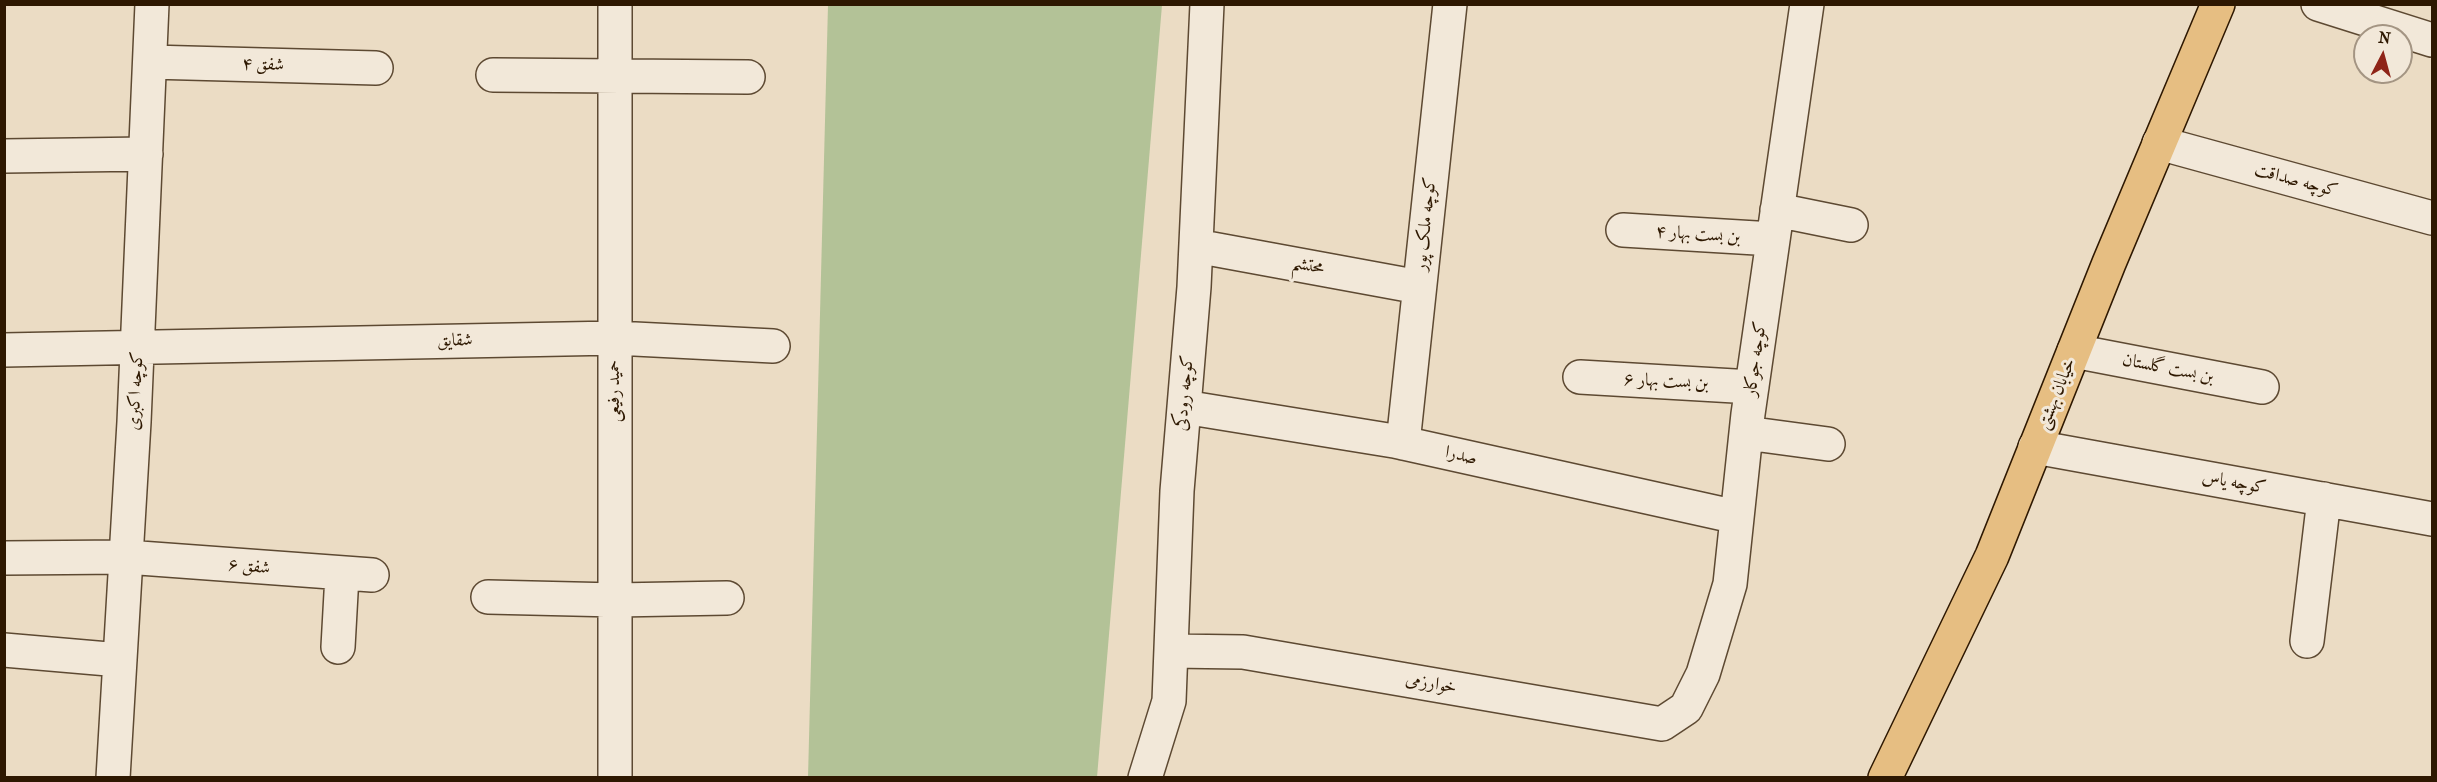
<!DOCTYPE html>
<html>
<head>
<meta charset="utf-8">
<style>
	body { margin:0 }
	#map { position:relative; width:2437px; height:782px; overflow:hidden; background:#ebdcc4; font-family:"IM FELL French Canon",serif }
	canvas { display:block }
	.frame { position:absolute; inset:0; border:6px solid #2e1801; pointer-events:none }
	.north { position:absolute; left:2353px; top:24px; width:60px; height:60px; box-sizing:border-box; background:#f2e8d9; border:2px solid #a49583; border-radius:50%; rotate:6deg; font-size:16px; font-weight:700; line-height:24px; text-align:center; color:#2e1801 }
	.north::after { content:''; display:block; margin:auto; width:21px; height:27px; background:#8f2418; clip-path:polygon(50% 0,100% 100%,50% 72%,0 100%) }
</style>
</head>
<body>
<div id="map">
<canvas width="2437" height="782"></canvas>
<div class="frame"></div>
<div class="north">N</div>
</div>
<script>
const c = document.querySelector('canvas').getContext('2d');
c.lineJoin = 'round';
function fillPath(path, color) {
  c.fillStyle = color;
  c.fill(path, 'evenodd');
}
function shape(rows) {
  const path = new Path2D();
  for (const r of rows) {
    path.moveTo(r[0], r[1]);
    for (let i = 2; i < r.length; i += 2) path.lineTo(r[i], r[i + 1]);
  }
  return path;
}
function trace(path, color, width, dash) {
  c.strokeStyle = color;
  c.lineWidth = width;
  c.lineCap = dash ? 'butt' : 'round';
  c.setLineDash(dash || []);
  c.stroke(path);
}
function label(font, color, halo, rows, align = 'center') {
  c.font = font + ' "IM FELL French Canon",Amiri,serif';
  c.lineWidth = 6;
  c.setLineDash([]);
  c.textBaseline = 'middle';
  c.strokeStyle = halo;
  c.fillStyle = color;
  for (const [text, x, y, turn = 0] of rows) {
    c.save();
    c.translate(x, y);
    c.rotate((+turn || 0) * Math.PI / 180);
    c.textAlign = isNaN(turn) ? turn : align;
    if (halo) c.strokeText(text, 0, 0);
    c.fillText(text, 0, 0);
    c.restore();
  }
}
fillPath(shape([
	[828,5,1162,5,1097,777,808,777]
]), '#b3c297');
const minor = shape([
	[615,4,615,778],
	[2318,4,2432,40],
	[150,62,376,68],
	[493,75,748,77],
	[2159,143,2432,218],
	[4,156,146,154],
	[1777,210,1851,225],
	[1623,230,1773,239],
	[1196,246,1419,287],
	[4,350,615,338,773,346],
	[2074,351,2262,387],
	[1580,377,1752,387],
	[1184,407,1394,441,1737,517],
	[1746,433,1828,444],
	[1403,443,1450,4],
	[2035,447,2432,519],
	[4,558,126,557,372,575],
	[488,597,616,600,727,598],
	[2307,641,2324,499],
	[338,647,342,575],
	[4,650,120,660],
	[1171,651,1243,652,1662,724,1686,708,1703,674,1730,584,1748,414,1807,4],
	[113,778,134,422,152,4],
	[1145,778,1169,701,1177,491,1194,287,1207,4]
]);
const major = shape([
	[1885,778,1992,556,2109,263,2218,4]
]);
trace(minor, '#5d4932', 36);
trace(major, '#2e1801', 36);
trace(minor, '#f2e8d9', 33);
trace(major, '#e6be82', 33);
label('18px', '#2e1801', '#f2e8d9', [
	["شفق ۴",263,65,2],
	["کوچه صداقت",2296,181,15],
	["کوچه ملک پور",1426,224,-84],
	["بن بست بهار ۴",1698,235,4],
	["محتشم",1308,266,10],
	["شقایق",455,341,-1],
	["کوچه جوکار",1756,359,-82],
	["بن بست گلستان",2168,369,11],
	["بن بست بهار ۶",1666,382,3],
	["کوچه اکبری",136,391,-87],
	["حمید رفیعی",615,391,-90],
	["کوچه رودکی",1185,393,-85],
	["خیابان بهشتی",2057,394,-68],
	["صدرا",1461,456,13],
	["کوچه یاس",2234,483,10],
	["شفق ۶",249,567,5],
	["خوارزمی",1431,684,10]
]);
</script>
</body>
</html>
